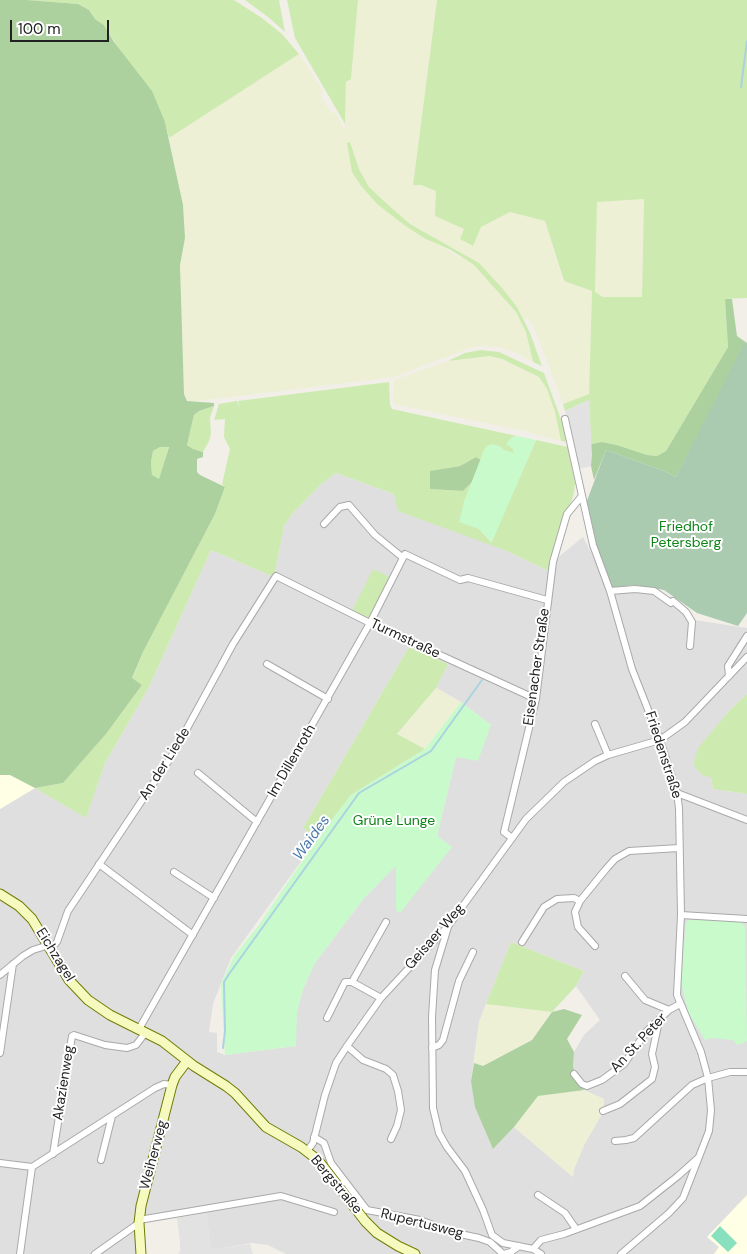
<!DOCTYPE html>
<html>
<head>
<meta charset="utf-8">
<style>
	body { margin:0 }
	#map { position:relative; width:747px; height:1254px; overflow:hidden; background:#f2efe9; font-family:"DM Sans",sans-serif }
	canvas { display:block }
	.scale { position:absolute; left:10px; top:20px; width:99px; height:22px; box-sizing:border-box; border:2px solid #222; border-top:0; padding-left:6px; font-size:15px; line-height:18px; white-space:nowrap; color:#222; -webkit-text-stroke:4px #fff; paint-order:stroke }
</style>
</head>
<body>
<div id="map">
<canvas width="747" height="1254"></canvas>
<div class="scale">100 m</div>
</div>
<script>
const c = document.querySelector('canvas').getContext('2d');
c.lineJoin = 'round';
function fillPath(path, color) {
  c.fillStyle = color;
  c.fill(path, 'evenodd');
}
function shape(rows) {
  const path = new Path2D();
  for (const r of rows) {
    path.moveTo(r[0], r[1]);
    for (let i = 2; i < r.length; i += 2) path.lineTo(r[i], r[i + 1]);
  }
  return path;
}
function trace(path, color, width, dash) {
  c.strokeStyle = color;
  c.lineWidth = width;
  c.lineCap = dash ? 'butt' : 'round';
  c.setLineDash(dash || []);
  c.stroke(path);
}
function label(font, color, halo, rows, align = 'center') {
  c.font = font + ' "DM Sans",sans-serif';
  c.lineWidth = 4;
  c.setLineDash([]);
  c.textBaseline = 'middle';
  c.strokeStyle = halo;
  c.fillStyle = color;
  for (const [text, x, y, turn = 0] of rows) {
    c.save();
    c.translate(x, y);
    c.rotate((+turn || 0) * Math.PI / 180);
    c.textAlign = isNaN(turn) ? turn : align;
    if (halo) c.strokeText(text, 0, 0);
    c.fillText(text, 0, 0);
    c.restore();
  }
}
fillPath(shape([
	[336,473,394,494,507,551,549,571,561,555,583,537,612,594,638,592,657,595,672,602,688,619,747,628,747,694,730,710,699,748,693,765,711,777,713,789,747,794,747,1254,286,1254,268,1245,252,1243,211,1250,206,1213,147,1221,136,1231,137,1254,0,1254,0,809,35,788,86,817,105,763,149,687,211,550,274,577,284,526,293,513,319,486],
	[409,647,448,664,436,688,461,702,491,725,456,757,437,836,452,847,396,910,396,865,364,898,315,963,303,989,297,1011,295,1046,225,1055,217,1052,217,1033,209,1032,213,1004,231,958,318,838,303,828],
	[511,942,584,971,576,986,600,1020,584,1035,574,1052,573,1066,577,1081,584,1090,604,1099,603,1112,584,1145,574,1169,573,1177,514,1127,494,1148,471,1081,479,1022]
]), '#e0dfdf');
fillPath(shape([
	[0,775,10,775,35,788,0,809],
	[747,1195,747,1254,714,1254,719,1247,707,1237]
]), '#ffffe5');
fillPath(shape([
	[358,0,437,0,413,185,421,185,436,191,464,229,473,245,481,227,510,212,545,221,563,281,592,291,589,394,563,404,538,337,528,317,524,321,517,307,479,263,410,224,385,202,369,187,359,169,350,142,360,186,377,204,404,225,474,265,516,312,526,332,533,362,514,352,499,347,481,346,467,349,394,377,190,402,184,394,180,265,185,238,183,205,169,138,299,54,324,93,320,95,332,114,335,112,346,132,345,128,346,82,351,79],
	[644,198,642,297,603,297,595,292,596,202],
	[490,356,502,359,539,377,547,389,555,412,561,441,520,430,393,404,394,380,448,361],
	[436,688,461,702,425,749,397,735],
	[486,1004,552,1012,532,1039,483,1066,474,1063,479,1022],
	[584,1090,604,1099,603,1112,584,1145,574,1169,573,1177,514,1127,538,1096]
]), '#eef0d5');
fillPath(shape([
	[27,0,234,0,262,18,282,34,299,54,169,138,165,122,104,25,95,19,89,10,78,4],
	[245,0,279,0,285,32,268,17],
	[287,0,358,0,351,79,346,82,345,124,295,38],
	[437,0,747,0,747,298,725,299,728,347,666,451,657,456,647,455,617,445,602,442,591,444,589,400,565,411,563,404,589,394,592,291,564,281,545,221,510,212,481,227,473,246,460,239,464,229,435,216,436,191,421,185,413,185],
	[644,199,642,297,603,297,595,292,597,202],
	[350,142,359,169,369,187,385,202,410,224,479,263,502,288,517,307,530,333,542,366,533,362,526,332,516,312,474,265,451,250,424,238,404,225,377,204,361,186,352,172,347,143],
	[480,350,499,352,544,373,563,425,566,442,561,441,555,412,547,389,539,377,502,359,490,356,448,361,465,353],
	[389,382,390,404,392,409,517,436,511,438,514,454,504,450,484,450,481,460,476,457,460,466,431,471,430,489,463,491,472,482,464,502,479,529,491,542,536,440,568,447,575,483,574,493,549,571,507,551,398,511,394,494,336,473,319,486,293,513,284,526,274,577,211,550,149,687,105,763,86,818,35,788,63,783,106,734,142,685,132,679,143,652,215,514,225,487,222,484,230,449,224,437,225,419,214,420,219,404,237,401,240,408,238,401],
	[214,406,210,418,211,434,209,441,203,452,193,449,187,445,194,415,199,411],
	[169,446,162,470,159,480,152,475,151,462,153,451,160,447],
	[373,569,392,578,371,620,352,611],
	[409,647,448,664,436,688,397,734,425,749,351,795,318,838,303,828],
	[747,694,747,794,713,789,711,777,703,776,693,765,698,748,730,710],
	[511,942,584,971,576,986,552,1012,486,1004]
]), '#cdebb0');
fillPath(shape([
	[0,0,27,0,78,4,89,10,95,19,104,25,114,42,152,91,165,122,183,205,185,238,180,265,184,394,187,401,214,403,214,406,199,411,194,415,187,445,193,449,203,452,203,457,197,459,197,472,200,475,225,487,215,514,143,652,132,678,142,685,106,734,63,783,35,788,10,775,0,775],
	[160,447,169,447,159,479,152,475,151,462,153,451],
	[725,299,732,299,737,336,747,343,676,477,664,471,606,450,594,480,591,466,591,444,602,442,617,445,647,455,657,456,666,451,728,347],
	[476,457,481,460,472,482,463,491,430,489,430,471,460,466],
	[564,1009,582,1015,567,1039,574,1052,573,1066,577,1081,584,1090,538,1096,514,1127,493,1149,475,1107,471,1081,474,1063,483,1066,532,1040,552,1012]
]), '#add19e');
fillPath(shape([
	[744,343,747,343,747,613,738,626,697,613,664,590,634,585,611,588,595,544,585,506,606,450,664,471,676,477]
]), '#aacbaf');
fillPath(shape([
	[517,436,536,440,492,542,479,529,459,522,464,502,484,450,487,446,492,444,500,446,504,450,514,453,513,449,506,444,511,438],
	[461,702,491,725,478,761,456,757,437,836,452,847,400,913,396,910,396,866,364,898,315,963,303,989,297,1011,296,1046,225,1055,221,984,234,956,258,926,318,838,351,795,425,749],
	[690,919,741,922,745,927,747,1041,737,1045,733,1040,712,1038,705,1040,688,1012,682,986,682,971,686,923]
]), '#c8facc');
fillPath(shape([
	[720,1226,737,1243,728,1252,711,1236]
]), '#88e0be');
fillPath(shape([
	[589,400,592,455,591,466,578,469,565,411],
	[206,1213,211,1250,250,1244,253,1254,178,1254,180,1252,180,1242,177,1218]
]), '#e2e2e2');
trace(shape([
	[741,87,747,41],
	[223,1048,225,1031,224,982,229,974,359,793,431,751,482,680]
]), '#aad3df', 2);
const street = shape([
	[565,419,593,545,610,591,632,669,660,740,677,793,679,808,681,915,677,995,701,1052,708,1078,711,1110,709,1131,683,1198,669,1213,621,1254],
	[324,524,340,507,349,505,375,535,402,557],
	[610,591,635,589,654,591,671,603,673,601,686,612,692,622,690,646],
	[267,664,328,699],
	[729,676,728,666,747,636],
	[595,724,608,755],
	[198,773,257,822],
	[677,793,747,820],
	[512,838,504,832,536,699,553,562,567,514,581,497],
	[99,864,193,935],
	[174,872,214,898],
	[681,915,747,919],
	[448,927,435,970,432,1017,433,1108,439,1133,447,1147,465,1171,483,1210,492,1235,503,1243,533,1249,541,1254],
	[522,942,544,907,557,899,574,898,580,901],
	[595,946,578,927,575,912,580,901,606,869,615,859,629,851,679,848],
	[51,948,57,942,68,911,173,754,233,644,276,576,370,623,536,699],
	[0,975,23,956,33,950,49,945],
	[625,976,645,1000,669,1010],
	[352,982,386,922],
	[327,1018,345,982,352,982,381,998],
	[139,1029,370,623,405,554,460,580,468,578,547,600],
	[347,1046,363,1060,386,1069,393,1075,398,1091,401,1110,397,1126,391,1139],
	[432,1048,439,1045,443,1040,459,981,473,952],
	[0,1053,13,964],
	[574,1074,582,1084,587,1086,602,1080,624,1064,646,1032,669,1010,680,1004],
	[603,1111,620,1104,652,1079,655,1067,652,1054,659,1021],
	[314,1137,324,1143,331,1163,367,1210,420,1220,451,1232,479,1238,490,1242,503,1254],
	[615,1141,626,1140,634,1138,692,1085,708,1078,730,1072,747,1072],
	[307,1151,313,1143,325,1095,336,1063,347,1046,381,998,449,925,526,819,564,782,595,761,608,755,660,740,685,722,747,657],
	[53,1154,72,1036,74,1035,105,1045,127,1048,136,1045,146,1032],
	[101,1160,112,1116],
	[0,1163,32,1167,155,1088,164,1084,172,1085],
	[538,1195,565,1213,576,1229],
	[139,1220,281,1196,334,1212],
	[533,1249,541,1240,564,1234,640,1206,678,1176,698,1158],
	[20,1254,32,1167],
	[95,1254,139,1223],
	[504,1254,511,1252,519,1246]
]);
const secondary = shape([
	[0,894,19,906,32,919,69,980,88,1000,110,1015,162,1041,194,1066,226,1086,235,1093,266,1127,301,1147,318,1160,365,1221,377,1233,398,1246,415,1254],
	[141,1254,139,1223,141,1206,172,1085,175,1077,187,1061]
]);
trace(street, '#a9a9a9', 8);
trace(secondary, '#707d05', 11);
trace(street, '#fff', 6);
trace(secondary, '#f7fabf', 9);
label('14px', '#0c8416', '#fff', [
	["Friedhof",686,527],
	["Petersberg",686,543],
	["Grüne Lunge",394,821]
]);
label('14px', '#222', '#fff', [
	["Turmstraße",405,639,25],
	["Eisenacher Straße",537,667,-82],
	["Friedenstraße",663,755,72],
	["Im Dillenroth",292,761,-60],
	["An der Liede",165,764,-58],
	["Geisaer Weg",435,937,-49],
	["Eichzagel",55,955,58],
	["An St. Peter",639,1043,-47],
	["Akazienweg",64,1083,-81],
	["Weiherweg",154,1155,-75],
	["Bergstraße",336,1185,50],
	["Rupertusweg",422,1224,14]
]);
label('italic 15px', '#4a7aab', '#fff', [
	["Waides",312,838,-54]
]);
</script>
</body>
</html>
